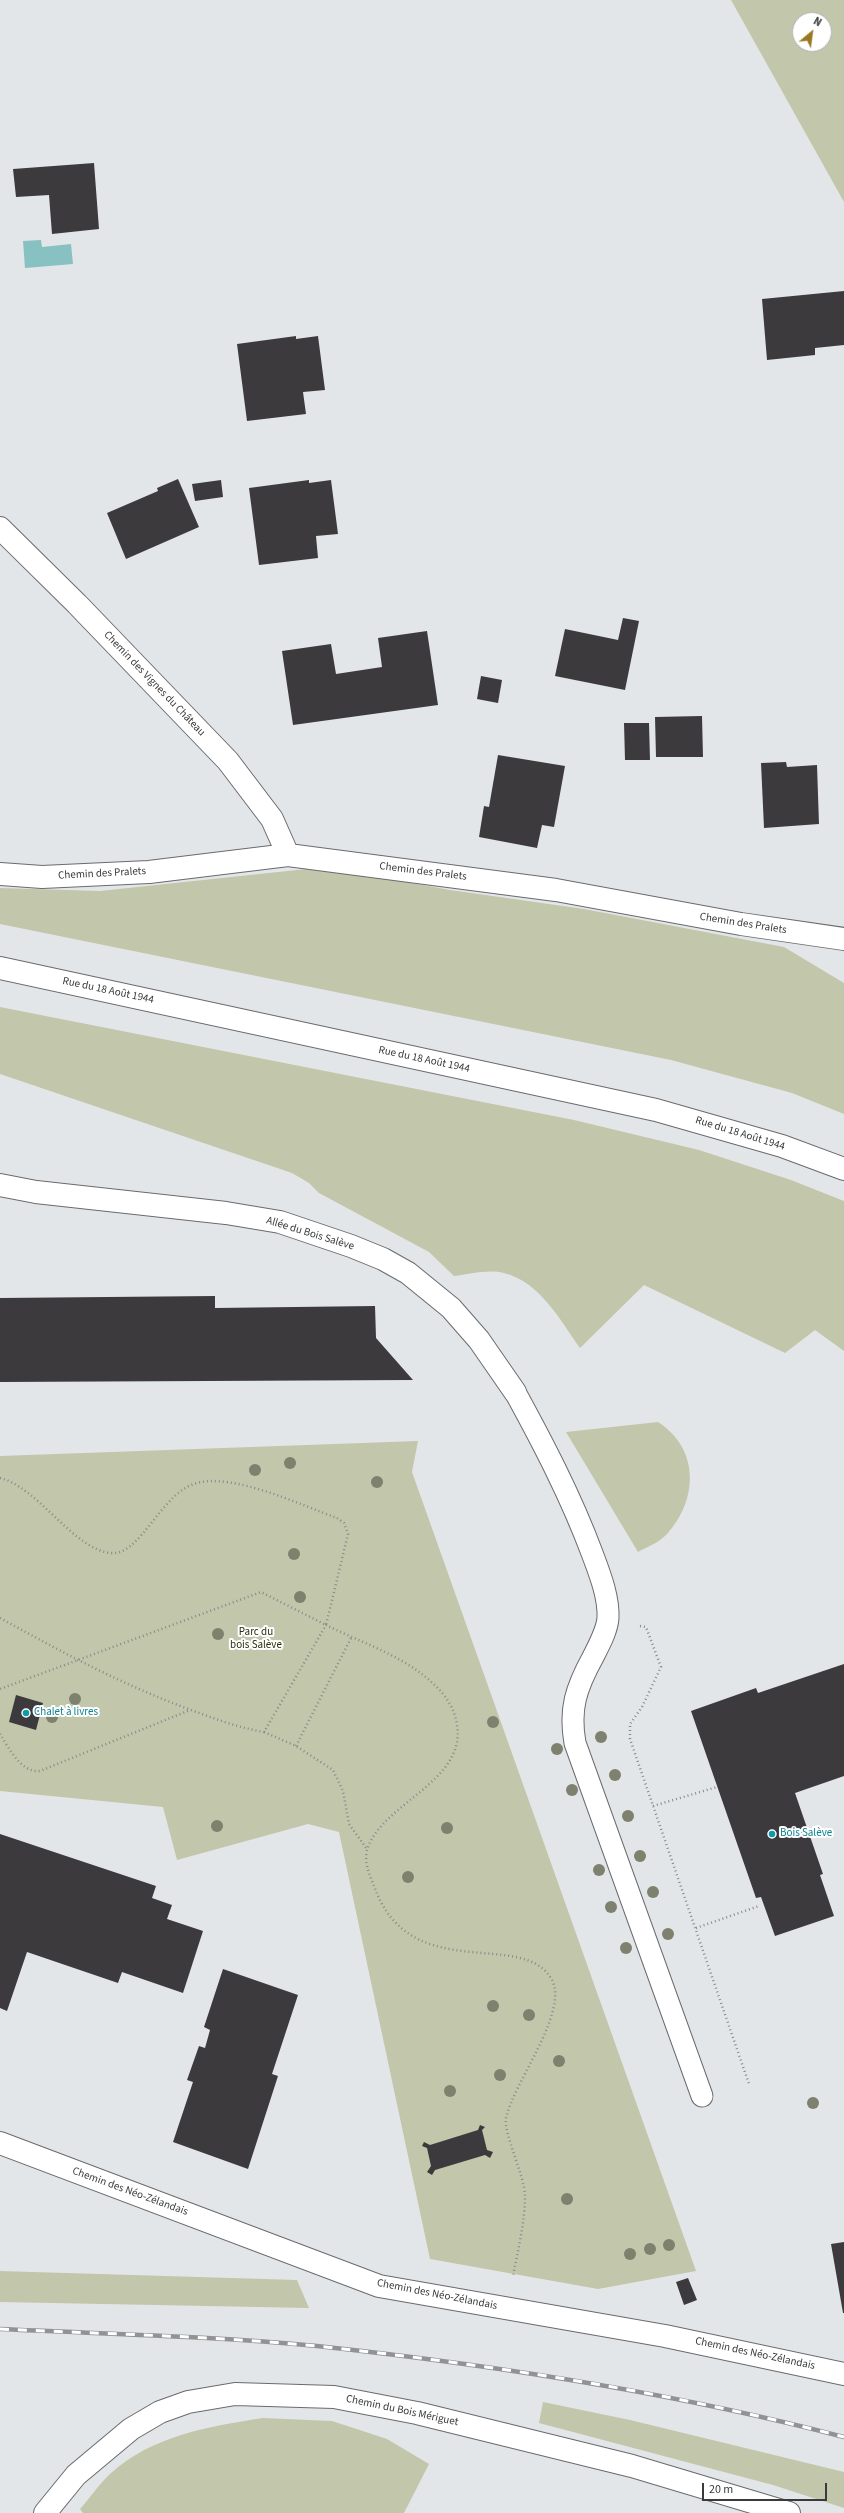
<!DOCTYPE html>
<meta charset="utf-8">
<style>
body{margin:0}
#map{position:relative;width:844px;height:2513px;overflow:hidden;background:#e3e6e9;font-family:"Source Sans 3",sans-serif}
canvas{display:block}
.north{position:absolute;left:792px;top:12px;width:40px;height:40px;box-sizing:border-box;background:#fff;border:1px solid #b0b0b1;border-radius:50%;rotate:29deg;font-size:11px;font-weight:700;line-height:16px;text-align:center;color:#393a3b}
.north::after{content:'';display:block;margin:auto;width:14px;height:18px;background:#997822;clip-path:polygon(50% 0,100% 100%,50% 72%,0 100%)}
.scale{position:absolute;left:702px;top:2483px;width:125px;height:18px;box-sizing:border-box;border:2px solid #393a3b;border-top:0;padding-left:5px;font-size:12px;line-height:14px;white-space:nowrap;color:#393a3b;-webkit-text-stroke:3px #fff;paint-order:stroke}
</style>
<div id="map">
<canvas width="844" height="2513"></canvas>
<div class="north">N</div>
<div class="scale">20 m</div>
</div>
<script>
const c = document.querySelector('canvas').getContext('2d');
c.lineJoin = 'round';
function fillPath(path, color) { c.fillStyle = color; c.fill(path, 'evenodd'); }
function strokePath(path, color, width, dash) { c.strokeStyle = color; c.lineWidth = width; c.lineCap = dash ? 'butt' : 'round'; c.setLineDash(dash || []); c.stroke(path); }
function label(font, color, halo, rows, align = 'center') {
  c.font = font + ' "Source Sans 3",sans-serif'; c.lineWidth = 4; c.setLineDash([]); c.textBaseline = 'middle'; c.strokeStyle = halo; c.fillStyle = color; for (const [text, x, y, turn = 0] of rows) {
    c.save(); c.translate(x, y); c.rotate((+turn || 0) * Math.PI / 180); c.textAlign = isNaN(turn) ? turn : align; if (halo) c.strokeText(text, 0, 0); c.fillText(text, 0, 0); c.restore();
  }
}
fillPath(new Path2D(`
 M731,0H844V202ZM800,20H824V44H800Z
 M325,867L450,890L584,909L784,947L844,983V1114L792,1093L671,1060L0,924V888L100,891Z
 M0,1007L574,1120L699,1150L791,1180L844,1201V1351L815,1330L785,1353L644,1285L580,1348C560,1320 540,1282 504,1273C489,1269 469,1274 454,1276L429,1252L319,1193L309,1183L292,1173L0,1074Z
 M658,1422C700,1449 698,1500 667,1534C660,1542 647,1547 638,1552L566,1432Z
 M418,1441L412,1472L696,2271L598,2289L430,2259L339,1832L308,1824L177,1860L163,1807L0,1791V1456Z
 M0,2271L297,2280L309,2308L0,2302Z
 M543,2402L630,2420L844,2472V2508L773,2485L539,2423Z
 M263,2418L332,2421L387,2439L429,2464L404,2513H83L80,2509C90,2498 99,2484 110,2474C151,2436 210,2426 263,2418Z`), '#c2c6aa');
fillPath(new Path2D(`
 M41,240L42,247L71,244L73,264L25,268L23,241Z`), '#87c1c1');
fillPath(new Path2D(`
 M94,163L99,229L52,234L49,195L16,197L13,169Z
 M844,291V345L815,348V355L767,360L762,299Z
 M296,336V339L318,336L325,390L303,392L306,414L247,421L237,344Z
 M178,479L199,527L126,559L107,513L158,491L157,488Z
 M221,480L223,497L195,501L192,484Z
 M309,480V483L331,480L338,534L316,536L318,558L259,565L249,488Z
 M623,618L639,621L625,690L555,676L565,629L618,640Z
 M427,631L438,705L293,725L282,651L331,644L336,674L382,667L378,638Z
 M481,676L502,680L498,703L477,699Z
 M702,716L703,757H656L655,717Z
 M624,723H649L650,760H625Z
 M498,755L565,766L554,827L542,825L537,848L479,837L484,806L489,807Z
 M786,762L787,767L817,765L819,824L764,828L761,763Z
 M215,1296V1308L375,1306L376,1338L413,1380L0,1382V1298Z
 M844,1664V1776L795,1793L823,1874L820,1875L834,1916L775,1936L761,1897L756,1898L691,1711L756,1688L758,1693Z
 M16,1695L43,1703L36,1730L9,1722Z
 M0,1834L156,1886L152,1898L172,1905L167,1919L203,1931L183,1993L122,1972L118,1983L27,1952L7,2011L0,2008Z
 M223,1969L298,1995L272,2074L278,2076L248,2169L173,2142L193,2082L187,2080L199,2046L205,2048L210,2030L204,2027Z
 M480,2125L485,2127L482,2130L487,2150L493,2152L490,2158L485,2155L435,2170L432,2175L427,2172L431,2166L427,2148L422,2146L424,2142L430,2145L478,2130Z
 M844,2242V2313H843L831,2244Z
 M688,2278L697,2300L684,2305L676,2282Z`), '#3d3a3d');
const lane = new Path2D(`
 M515,1392C544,1445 571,1497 592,1553C599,1572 609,1596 608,1618C607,1631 599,1645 593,1657C576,1688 569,1709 575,1743L702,2096`);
const street = new Path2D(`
 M0,528L77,604L228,761L272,819L288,855
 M0,874L42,877L149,872L288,855L556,890L741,924L844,939
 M0,1185L36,1192L226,1213L280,1222L351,1246L383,1259L408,1273L451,1308L479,1340L515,1392
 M0,2143L379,2286L665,2336L844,2374
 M45,2513L76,2475L131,2429L160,2412L188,2402L235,2394L334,2397L417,2413L632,2466L789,2513`);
const primary = new Path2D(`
 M0,968L656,1110L782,1146L844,1169`);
strokePath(lane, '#696b6e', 23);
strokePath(street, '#696b6e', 24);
strokePath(primary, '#696b6e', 24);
strokePath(new Path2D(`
 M0,1478C38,1487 74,1550 111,1553C141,1556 161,1492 197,1483C234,1473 301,1505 337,1518L344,1523L348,1534L326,1625L261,1592L0,1689
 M0,1618C60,1651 119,1683 183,1707C210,1717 235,1727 264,1732L326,1625C356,1640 392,1652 419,1672C437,1685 454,1702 457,1725C466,1781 385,1802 368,1847C363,1860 369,1874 374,1886C410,1988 523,1927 552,1980C569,2012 513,2084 506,2118C503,2132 525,2177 525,2196C525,2222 518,2250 513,2276
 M640,1626L646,1627L661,1667L642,1707L630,1724V1739L749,2084
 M264,1732L296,1746L333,1770L343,1791L349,1824L367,1849
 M0,1734C9,1748 21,1773 40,1771L190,1710
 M296,1746L351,1638
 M653,1806L717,1787
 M696,1928L759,1906`), '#888a8c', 2.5, [1, 3]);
strokePath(lane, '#fff', 21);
strokePath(street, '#fff', 22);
strokePath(primary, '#fff', 22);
const rail = new Path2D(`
 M0,2329C105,2334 212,2336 317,2346C494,2365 671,2392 844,2437`);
strokePath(rail, '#909294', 4.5);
strokePath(rail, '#fff', 3, [9]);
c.fillStyle = '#7d816e';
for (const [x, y] of [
 [290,1463],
 [255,1470],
 [377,1482],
 [294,1554],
 [300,1597],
 [218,1634],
 [75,1699],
 [52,1717],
 [493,1722],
 [601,1737],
 [557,1749],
 [615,1775],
 [572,1790],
 [628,1816],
 [217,1826],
 [447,1828],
 [640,1856],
 [599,1870],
 [408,1877],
 [653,1892],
 [611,1907],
 [668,1934],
 [626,1948],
 [493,2006],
 [529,2015],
 [559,2061],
 [500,2075],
 [450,2091],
 [813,2103],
 [567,2199],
 [669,2245],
 [650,2249],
 [630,2254]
]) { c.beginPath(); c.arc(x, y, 6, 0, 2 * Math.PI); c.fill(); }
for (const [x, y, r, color] of [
 [26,1713,4,"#0f9aa8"],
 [772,1834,4,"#0f9aa8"]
]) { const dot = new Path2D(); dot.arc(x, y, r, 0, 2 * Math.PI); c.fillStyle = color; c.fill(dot); strokePath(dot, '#fff', 1.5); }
label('11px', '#393a3b', '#fff', [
 ["Chemin des Vignes du Château",154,684,46],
 ["Chemin des Pralets",423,872,7],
 ["Chemin des Pralets",102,874,-3],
 ["Chemin des Pralets",743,924,9],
 ["Rue du 18 Août 1944",108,991,12],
 ["Rue du 18 Août 1944",424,1060,12],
 ["Rue du 18 Août 1944",740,1134,17],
 ["Allée du Bois Salève",310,1234,17],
 ["Chemin des Néo-Zélandais",130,2192,20],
 ["Chemin des Néo-Zélandais",437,2295,11],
 ["Chemin des Néo-Zélandais",755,2354,12],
 ["Chemin du Bois Mériguet",402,2411,12]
]);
label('11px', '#2a2e0a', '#fff', [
 ["Parc du",256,1633],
 ["bois Salève",256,1646]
]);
label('11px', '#0d838f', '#fff', [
 ["Chalet à livres",34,1713],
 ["Bois Salève",780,1834]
], 'left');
</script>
